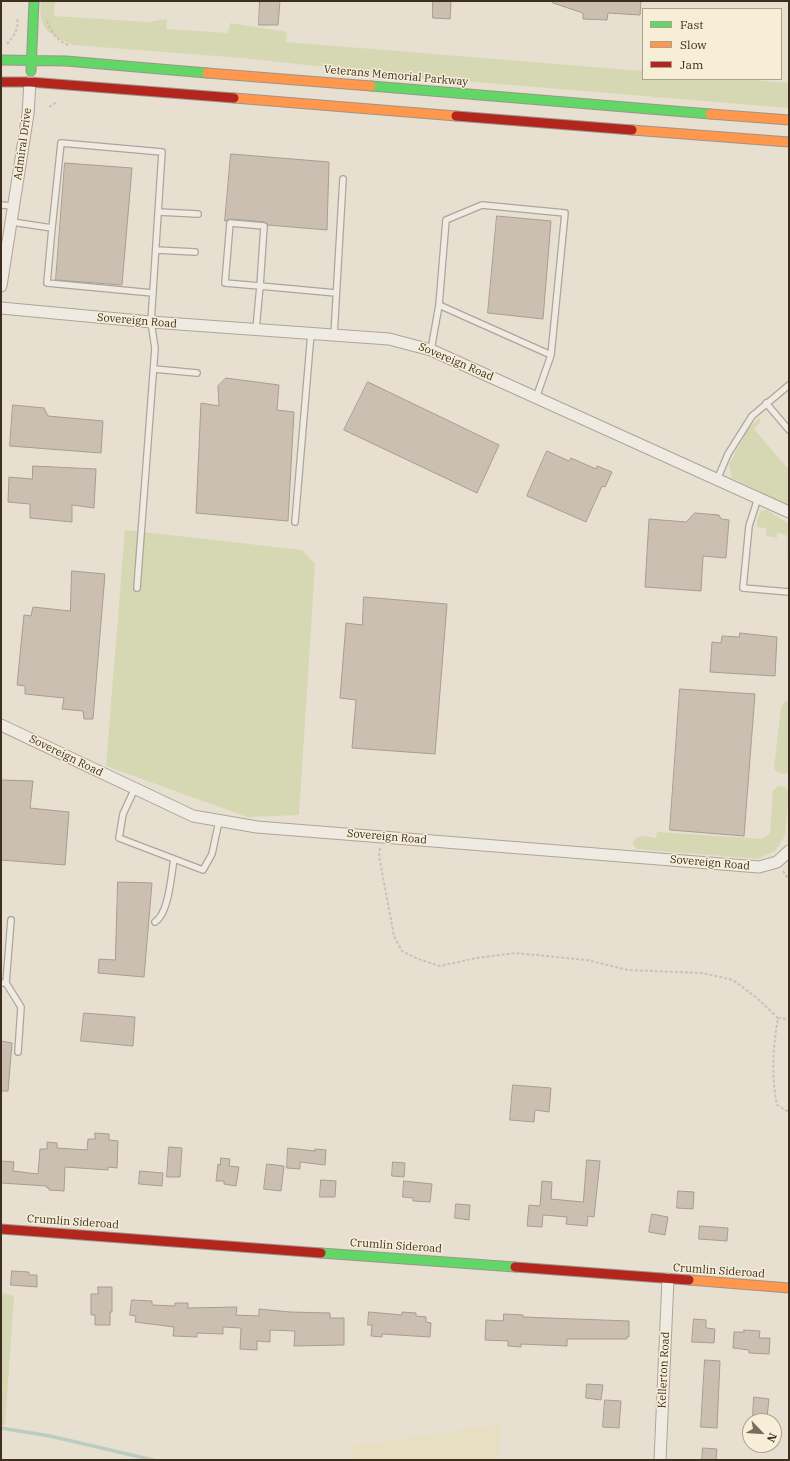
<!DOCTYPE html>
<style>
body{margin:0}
#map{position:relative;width:790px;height:1461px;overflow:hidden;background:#e7e0d1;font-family:"IBM Plex Serif",serif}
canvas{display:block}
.frame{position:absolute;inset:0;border:2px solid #3d2e20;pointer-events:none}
.legend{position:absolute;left:642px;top:8px;width:140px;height:72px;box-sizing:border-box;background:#f7eed8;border:1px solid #ada18e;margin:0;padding:5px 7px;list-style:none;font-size:12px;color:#3d2e20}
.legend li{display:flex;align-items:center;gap:8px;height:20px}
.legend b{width:20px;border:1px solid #ada18e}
.north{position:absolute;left:742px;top:1413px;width:40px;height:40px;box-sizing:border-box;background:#f7eed8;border:1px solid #ada18e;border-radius:50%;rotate:115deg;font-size:11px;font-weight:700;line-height:16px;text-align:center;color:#3d2e20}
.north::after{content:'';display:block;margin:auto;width:14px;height:18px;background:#786c5e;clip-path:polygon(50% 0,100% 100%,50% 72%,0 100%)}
</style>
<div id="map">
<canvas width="790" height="1461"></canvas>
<div class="frame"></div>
<ul class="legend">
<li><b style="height:5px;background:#63d668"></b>Fast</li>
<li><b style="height:5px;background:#ff974d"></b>Slow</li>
<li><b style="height:5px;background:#b3261e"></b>Jam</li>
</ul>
<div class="north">N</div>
</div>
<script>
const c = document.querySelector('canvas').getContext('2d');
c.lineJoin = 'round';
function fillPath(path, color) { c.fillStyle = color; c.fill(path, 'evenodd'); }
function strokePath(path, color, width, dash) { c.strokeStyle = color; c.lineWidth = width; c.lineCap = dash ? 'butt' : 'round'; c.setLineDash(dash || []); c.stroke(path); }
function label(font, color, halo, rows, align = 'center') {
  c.font = font + ' "IBM Plex Serif",serif'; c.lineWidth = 3; c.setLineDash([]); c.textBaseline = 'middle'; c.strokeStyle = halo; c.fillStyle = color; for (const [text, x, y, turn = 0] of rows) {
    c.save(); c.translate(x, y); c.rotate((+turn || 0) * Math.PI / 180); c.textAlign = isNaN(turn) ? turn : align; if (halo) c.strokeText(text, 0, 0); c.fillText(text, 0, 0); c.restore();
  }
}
fillPath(new Path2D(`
 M502,1424L498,1460H352V1446Z`), '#e6dfc2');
fillPath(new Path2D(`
 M41,1H55L54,16L147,22L167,19L166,29L228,33L230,23L287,32L286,42L643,71V79H744L789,83V108L426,78L242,58L73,45C49,34 38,31 41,1Z
 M759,418L761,421L754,429L789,470V506L732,478L729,464L748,429Z
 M767,510L789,524V558H787L788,538L784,534L777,533V538L766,536V528L757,527V520L761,511Z
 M125,530L302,550L315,564L299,815L247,817L106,766Z
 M785,701H789V772L785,774L778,773L774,768L781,707Z
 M779,786L785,787L789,791L785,836L775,851L758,859L636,849L633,843C638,832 647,837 656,838L657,832L762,839L770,833L773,790Z
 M1,1292L14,1296L5,1425H1Z`), '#d6d7b3');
strokePath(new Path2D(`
 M1,1428L50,1436L153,1460`), '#bcccc2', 3.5);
const building = new Path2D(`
 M260,1H280L278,25H259Z
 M433,1H451L450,19L433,18Z
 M553,1H641L640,15L608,13L607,20L583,19V13L553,3Z
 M231,154L329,162L327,230L268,225L264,222L230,219L225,221Z
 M65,163L132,168L122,285L56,280Z
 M497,216L551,221L543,319L488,313Z
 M226,378L279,385L277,410L294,412L288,521L196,513L201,403L219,406L218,386Z
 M368,382L499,445L477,493L344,430Z
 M13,405L44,408L48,416L103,421L101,453L10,446Z
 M547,451L569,461L571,458L596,469L597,466L612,472L605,487L602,486L586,522L527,496Z
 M33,466L96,469L94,508L72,505V522L30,518V504L8,502L9,477L32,479Z
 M695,513L719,515L721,519L729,520L726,558L703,556L701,591L645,587L649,519L686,522Z
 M72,571L105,574L93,719H84L83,711L62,709L64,698L25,694V686L17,685L24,615L31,616L33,607L70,611Z
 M364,597L447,604L435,754L352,748L356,700L340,698L346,623L362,625Z
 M740,633L777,637L775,676L710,672L712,642L721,643L722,636L739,637Z
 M680,689L755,694L744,836L670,830Z
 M1,780L33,781L30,808L69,812L65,865L1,860Z
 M118,882L152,883L144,977L98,973L99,959L115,960Z
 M84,1013L135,1017L133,1046L81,1041Z
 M1,1041L12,1043L8,1091H1Z
 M513,1085L551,1088L549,1112L535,1110L534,1122L510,1120Z
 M95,1133L109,1134V1140L118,1141L117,1168L108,1167V1170L65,1167L64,1191L49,1190V1188L46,1187L47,1186L1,1183V1161L14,1162L13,1171L38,1174L40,1149H47V1142L57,1143V1148L87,1150L88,1139H95Z
 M169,1147L182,1148L180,1177H167Z
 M288,1148L315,1151V1149L326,1150L325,1165L300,1162V1169L287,1168Z
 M221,1158L230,1159L229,1166L239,1167L236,1186L224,1184V1181H216L218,1164L220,1165Z
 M587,1160L600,1161L594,1217L588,1216L587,1226L566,1224L567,1217L543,1215L542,1227L527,1226L529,1205L540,1206L542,1181L552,1182L551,1199L583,1202Z
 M393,1162L405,1163L404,1177L392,1176Z
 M267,1164L284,1166L281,1191L264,1189Z
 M140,1171L163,1173L162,1186L139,1184Z
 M321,1180L336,1181L335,1197H320Z
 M404,1181L432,1184L430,1202L413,1201V1198L403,1197Z
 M678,1191L694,1192L693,1209L677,1208Z
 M456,1204L470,1205L469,1220L455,1218Z
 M652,1214L668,1217L665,1235L649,1232Z
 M700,1226L728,1228L727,1241L699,1239Z
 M12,1271L29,1272V1275H37V1287L11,1285Z
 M98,1287H112V1312H110V1325H95V1315H91V1294H98Z
 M132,1300L152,1301V1305L175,1306V1303H188V1308L237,1307L236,1315L259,1316V1309L290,1312L330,1313V1318H344V1345L294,1346L295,1331L270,1330V1342L257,1341V1350L240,1349L241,1328L223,1327V1334L197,1333V1337L173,1336L174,1327L135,1322L136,1316L130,1315Z
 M369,1312L402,1315V1312L416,1313V1316L426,1317V1322L431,1323L430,1337L382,1334V1337L371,1336L372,1325H368Z
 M504,1314L523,1315V1317L629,1321V1337L627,1336V1339H567V1346L521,1344V1347L508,1346V1341L485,1340L486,1320L503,1321Z
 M694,1319L706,1320V1328L715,1329L714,1343L692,1342Z
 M744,1330L760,1331L759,1338H770L769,1354L749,1353V1350L733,1348L734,1332H744Z
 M705,1360L720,1361L717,1428L701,1427Z
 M587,1384L603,1385L601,1400L586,1398Z
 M754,1397L769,1399L767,1417L753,1416Z
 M605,1400L621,1401L619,1428L603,1427Z
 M703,1448L717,1449L716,1460H702Z`);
fillPath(building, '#cbbfb2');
strokePath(building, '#a89c90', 1);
const lane = new Path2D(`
 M1,205L14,206
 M158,212L198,214
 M12,222L52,228L61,143L162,152L151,322L155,348L137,588
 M230,223L264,226L260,286L225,283Z
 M52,228L47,283L153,293
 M156,250L195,252
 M439,305L551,355
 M256,329L260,286L336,293
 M334,335L343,179
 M431,350L439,305L446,220L482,205L565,213L551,355L536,398
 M154,369L197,373
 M766,403L789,430
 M717,480L728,454L752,416L789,385
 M758,498L749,526L743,588L789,592
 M295,522L311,333
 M135,788L123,814L119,838L203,870L212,854L219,821
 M155,922C169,913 171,876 174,859
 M1,983H6L11,920
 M6,983L21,1007L18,1052`);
const street = new Path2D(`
 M1,286L28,114L30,82
 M1,308L151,322L389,339L431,350L789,512
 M1,725L193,816L257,827L759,867L777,862L789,851
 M660,1460L668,1279`);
const fast = new Path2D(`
 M1,60L66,61L207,73
 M31,71L34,1
 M371,86L710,114
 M321,1253L515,1267`);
const slow = new Path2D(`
 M207,73L371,86
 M234,98L456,116
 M710,114L789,120
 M632,130L789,142
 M689,1280L789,1288`);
const jam = new Path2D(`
 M1,82H30L234,98
 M456,116L632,130
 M1,1229L321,1253
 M515,1267L689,1280`);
strokePath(lane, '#ada599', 8);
strokePath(street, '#ada599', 13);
strokePath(fast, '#9c958a', 11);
strokePath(slow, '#9c958a', 11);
strokePath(jam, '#9c958a', 11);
strokePath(new Path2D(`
 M47,21C51,31 57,41 68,45
 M7,44C13,37 20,28 17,18
 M49,107L57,102
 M380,848L379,856L394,936L402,951L418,959L440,966L476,958L515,953L587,960L628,970L703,973L733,980L757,998L778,1018C773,1048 771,1076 777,1105L789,1112
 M783,871L789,880
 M778,1018L789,1019`), '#c8c2b9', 2, [3, 2]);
strokePath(lane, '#efebe3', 5.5);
strokePath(street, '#efebe3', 11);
strokePath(fast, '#63d668', 9);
strokePath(slow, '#ff974d', 9);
strokePath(jam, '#b3261e', 9);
label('11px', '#3d2e20', '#f7eed8', [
 ["Veterans Memorial Parkway",396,76,5],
 ["Admiral Drive",23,144,-82],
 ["Sovereign Road",137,321,5],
 ["Sovereign Road",456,362,23],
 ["Sovereign Road",66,756,26],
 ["Sovereign Road",387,837,5],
 ["Sovereign Road",710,863,5],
 ["Crumlin Sideroad",73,1222,4],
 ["Crumlin Sideroad",396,1246,4],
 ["Crumlin Sideroad",719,1271,4],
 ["Kellerton Road",664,1370,-87]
]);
</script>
